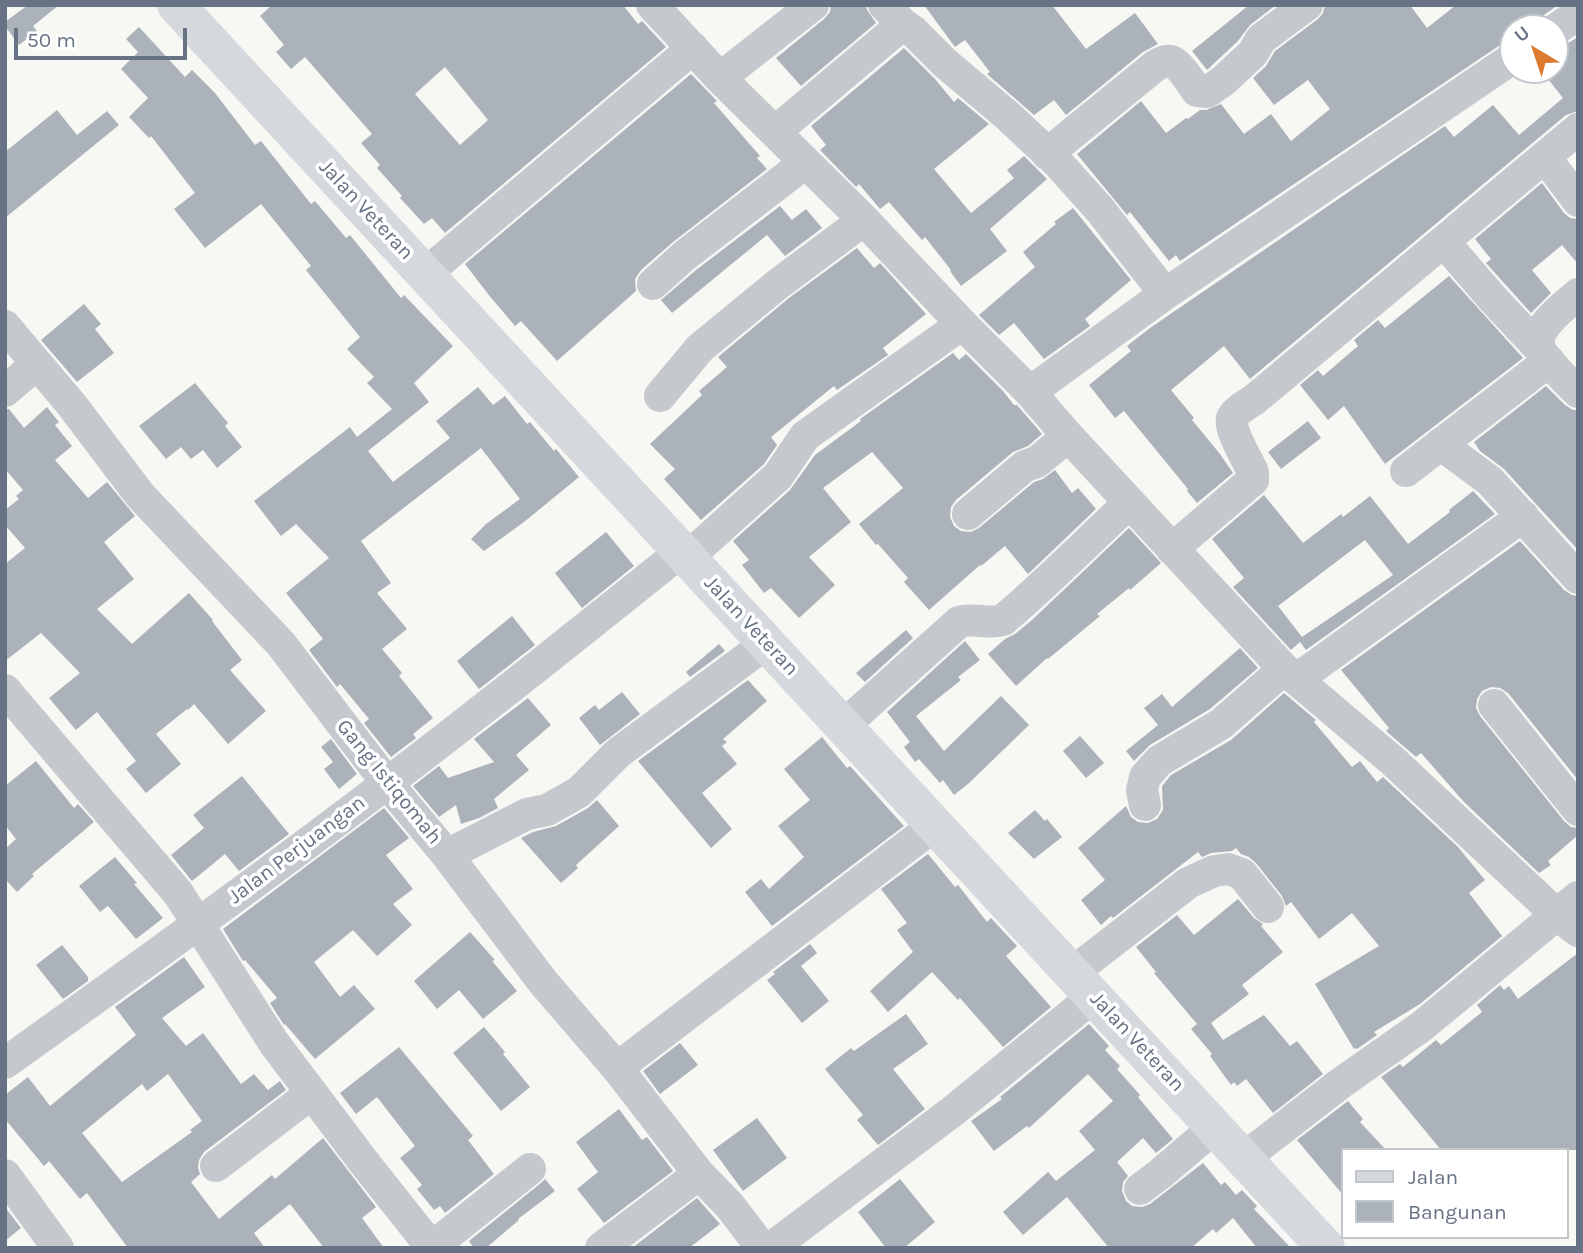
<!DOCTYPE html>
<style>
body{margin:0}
#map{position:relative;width:1583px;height:1253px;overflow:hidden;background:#f7f7f4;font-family:Karla,sans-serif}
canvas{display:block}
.frame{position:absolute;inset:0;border:7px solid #677284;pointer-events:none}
.legend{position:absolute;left:1341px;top:1148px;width:228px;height:91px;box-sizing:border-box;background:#fff;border:2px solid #c2c7ce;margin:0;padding:9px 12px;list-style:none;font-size:21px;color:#677284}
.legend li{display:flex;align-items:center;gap:14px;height:35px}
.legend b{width:35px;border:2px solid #c2c7ce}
.north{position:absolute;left:1499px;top:14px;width:70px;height:70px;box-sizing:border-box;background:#fff;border:2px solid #c2c7ce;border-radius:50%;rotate:321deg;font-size:19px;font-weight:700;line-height:28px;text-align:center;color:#677284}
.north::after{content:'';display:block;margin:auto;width:24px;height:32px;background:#dc7a2f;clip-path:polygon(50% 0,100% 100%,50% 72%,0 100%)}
.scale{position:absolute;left:14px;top:28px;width:173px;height:32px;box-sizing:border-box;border:4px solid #677284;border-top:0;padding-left:9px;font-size:21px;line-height:24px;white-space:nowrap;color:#677284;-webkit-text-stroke:5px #fff;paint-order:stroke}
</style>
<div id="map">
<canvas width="1583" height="1253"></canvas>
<div class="frame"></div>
<ul class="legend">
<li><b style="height:9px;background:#d5d8dc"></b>Jalan</li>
<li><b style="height:19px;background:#abb2b9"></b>Bangunan</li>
</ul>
<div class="north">U</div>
<div class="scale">50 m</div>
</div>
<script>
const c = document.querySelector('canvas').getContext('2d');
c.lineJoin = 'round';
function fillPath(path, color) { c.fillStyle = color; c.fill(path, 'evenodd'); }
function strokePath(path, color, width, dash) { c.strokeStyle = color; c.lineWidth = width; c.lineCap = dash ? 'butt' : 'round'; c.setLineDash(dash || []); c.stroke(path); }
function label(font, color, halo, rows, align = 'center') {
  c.font = font + ' Karla,sans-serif'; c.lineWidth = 7; c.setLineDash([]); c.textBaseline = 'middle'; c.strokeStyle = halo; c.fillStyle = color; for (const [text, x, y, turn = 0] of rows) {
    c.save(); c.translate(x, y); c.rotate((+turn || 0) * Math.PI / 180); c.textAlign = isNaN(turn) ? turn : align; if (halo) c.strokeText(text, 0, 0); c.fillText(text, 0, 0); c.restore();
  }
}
fillPath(new Path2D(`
 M28,5H59L33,26L37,31L19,45L5,26V22Z
 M272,5H623L638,24L642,21L666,47L445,233L432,218L424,224L400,198L402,196L377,168L380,165L361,143L372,134L305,57L291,69L276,52L284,45L260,16ZM445,67L488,120L460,145L415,94Z
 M831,5H866L867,10L876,23L801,86L776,58L824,19L830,12Z
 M924,5H1052L1086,49L1135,13L1158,44L1143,52L1066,115L1054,100L1034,115L987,74L990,72L965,40L955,47Z
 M1249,5H1276L1250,25L1238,41L1207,70L1192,51Z
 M1325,5H1410L1427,28L1456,5H1558L1544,15L1539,22L1537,28H1513V40L1503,43L1180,261L1176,255L1169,261L1130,212L1127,215L1077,154L1141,101L1166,133L1186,118L1188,119L1200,110H1206L1221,104L1244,134L1271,114L1291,141L1330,109L1308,80L1274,105L1253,78L1266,66L1275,51L1318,19L1323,13Z
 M139,27L185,77L192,70L215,93L255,145L261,141L311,204L315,201L346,238L350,235L401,298L404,295L453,346L414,383L429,402L368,451L393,482L450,438L436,421L478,387L493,405L505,396L527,424L530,422L554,451L556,449L579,477L524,522L484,551L471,539L486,524L520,499L481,448L361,541L391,583L377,593L407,629L382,649L402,673L399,676L433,718L413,734L416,738L391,757L364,723L369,719L340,684L337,687L309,650L323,639L286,593L329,558L296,524L281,536L254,501L350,427L357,437L392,409L367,383L374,377L347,349L360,337L306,270L311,266L261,204L205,248L174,209L195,193L151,136L149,138L129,117L148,98L121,69L138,52L126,39Z
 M1578,37V111L1566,115L1250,379L1224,346L1171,390L1194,418L1192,420L1220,454L1233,473L1197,503L1187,491L1188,489L1124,411L1115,418L1089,385L1131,351L1127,346L1150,328L1445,126L1454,137L1493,105L1519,135L1563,98L1541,70H1555V48L1565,45Z
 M904,48L935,79L954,102L958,98L989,124L934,169L971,213L1014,178L1007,170L1024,156L1047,179L990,229L1007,251L961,286L950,271L951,270L925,237L922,240L889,202L880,209L859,184L856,187L820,150L826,145L811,126Z
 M691,74L717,101L714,103L760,156L757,158L767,169L673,242L641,270L635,279L636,291L557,361L521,321L515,326L488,294L465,264Z
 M57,110L77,135L107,111L119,125L5,218V152Z
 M1542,183L1564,213L1570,218L1578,219V264L1562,245L1532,270L1551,293L1531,313L1486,263L1491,259L1475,239Z
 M780,206L792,220L806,209L822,228L785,256L767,235L672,313L661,300L696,270Z
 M1073,208L1131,280L1085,319L1090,326L1044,359L1014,323L999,335L979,315L1035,267L1023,252L1056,224L1054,222Z
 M857,248L874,268L880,263L926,314L883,348L888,355L837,390L834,386L771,437L777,445L764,464L701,520L664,479L675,469L650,444L702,395L699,391L727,367L718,357L789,298Z
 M1449,276L1523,358L1385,464L1344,406L1328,420L1300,385L1318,370L1323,376L1358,346L1354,340L1378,320L1385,328Z
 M84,304L101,324L95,329L114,353L77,382L41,340Z
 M953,353L959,360L966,354L1003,391L1014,405H1017L1042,434L1028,446L1013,452L956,500L951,507L950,517L954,526L961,531L971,532L979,528L1034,482L1043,479L1055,470L1072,493L1078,488L1096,509L1028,574L1005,546L981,566L980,565L929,610L904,582L908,578L878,544L876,545L859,524L903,488L872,452L823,488L851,522L809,557L835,585L799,618L771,588L764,593L742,565L749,560L733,541L790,490L815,455L861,421L860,419Z
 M195,383L228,423L225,426L242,447L217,468L203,450L191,459L181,447L166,459L139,426Z
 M1546,386L1565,405L1573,410H1578V550L1504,469L1480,451L1474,442Z
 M47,407L59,422L55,425L72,446L55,460L88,498L107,482L135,516L104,542L134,579L97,609L132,644L189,593L213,620L212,621L242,660L230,670L266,711L228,744L194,704L188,710L187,709L156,734L181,764L146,793L126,769L136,761L97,712L76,730L49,698L80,673L41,633L5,661V564L25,548L5,525V510L19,499L16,496L23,490L5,469V409H9L24,428Z
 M1308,421L1321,438L1281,469L1268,452Z
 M1473,491L1495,514L1306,650L1300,642L1291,650L1233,587L1244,578L1212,539L1264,495L1303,543L1341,514L1343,517L1370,496L1408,544L1450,512L1449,510ZM1365,540L1393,575L1302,637L1278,606Z
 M1129,528L1161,563L1130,590L1129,588L1097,614L1100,616L1048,659L1047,658L1016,686L988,654L1005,639L1015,634L1032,620Z
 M606,532L634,566L582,608L555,573Z
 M1520,541L1564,590L1572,595L1578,596V780L1508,693L1500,688L1491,687L1482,691L1477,699L1476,708L1480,716L1564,821L1571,827L1578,828V835L1548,861L1551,865L1539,873L1464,802L1421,753L1416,757L1386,731L1389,728L1341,670Z
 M512,616L535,645L479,689L457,661Z
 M906,630L913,638L865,682L856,673Z
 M965,641L980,660L958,677L961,680L916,716L944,751L1001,696L1029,725L968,784L954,795L943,780L940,783L919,759L915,762L904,747L910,742L887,712Z
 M719,644L725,651L690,677L686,672Z
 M1240,648L1258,668L1210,709L1150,745L1134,761L1126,751L1158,725L1144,708L1162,694L1172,707Z
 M748,680L767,701L723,739L727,742L722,746L737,764L702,793L732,829L711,848L638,761Z
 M622,692L640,714L600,745L579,718L595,705L599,710Z
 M1284,693L1316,720L1314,722L1352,767L1360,761L1377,782L1383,777L1458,847L1485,880L1469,893L1502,936L1420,1004L1374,1032L1377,1035L1357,1049L1356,1048L1354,1049L1315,984L1379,946L1352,913L1319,939L1291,902L1286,906L1282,896L1256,863L1249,857L1241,854L1236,848L1232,851L1211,853L1202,857L1198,852L1113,918L1111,916L1101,925L1081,900L1105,880L1078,848L1126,806L1131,817L1138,822L1148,823L1157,819L1163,810L1162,786L1171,775L1231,740Z
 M528,698L551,725L516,755L529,770L494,799L498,808L479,818L461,824L456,805L439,817L413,786L439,766L448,778L494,762L474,739Z
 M1080,736L1104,763L1086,778L1063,751Z
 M822,737L847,768L850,766L904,826L772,926L745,892L761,879L769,889L804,857L778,826L810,800L784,769Z
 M331,739L357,774L339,789L324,769L333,762L321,747Z
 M36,761L74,808L78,804L94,822L32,874L34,876L17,892L5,879V849L16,839L5,825V786Z
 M242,776L289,834L239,871L225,854L192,881L171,855L204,828L193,815Z
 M597,800L619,826L576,865L578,868L561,883L521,838L533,832L556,826L588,808Z
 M384,808L409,838L386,855L413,889L393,904L412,925L377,956L353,930L314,962L340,997L354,985L375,1009L315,1059L285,1024L284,1025L270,1003L277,998L245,960L243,961L223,929Z
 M1035,810L1045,821L1047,819L1062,837L1034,859L1008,833Z
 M928,854L955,887L958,885L987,922L991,918L1017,946L1006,956L1051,1007L1003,1047L960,998L958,1000L932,972L888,1012L870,991L913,952L897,930L907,923L881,889Z
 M115,857L137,883L134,884L163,918L136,939L108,906L100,912L79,886Z
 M1238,899L1254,918L1263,924L1261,926L1283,952L1242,985L1249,994L1211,1023L1223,1040L1264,1015L1290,1046L1297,1041L1323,1074L1273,1113L1246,1079L1237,1086L1234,1082L1231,1085L1210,1056L1212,1054L1191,1029L1197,1024L1154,973L1156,972L1136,947L1177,915L1194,935Z
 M470,932L495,960L492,961L517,991L483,1019L459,990L437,1009L414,981Z
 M810,944L817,953L801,966L829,1001L802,1023L767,980L775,974L773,972Z
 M62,945L88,977V981L63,999L36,965Z
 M1578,953V1150H1441L1381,1077L1400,1064L1403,1067L1436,1040L1441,1045L1482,1012L1477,1005L1500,985L1504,990L1509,986L1518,999Z
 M184,957L205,987L162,1018L186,1046L203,1033L241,1084L254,1074L268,1090L280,1081L286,1090L204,1152L199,1160L198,1168L200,1174L191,1182L219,1219L272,1175L275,1179L323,1138L376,1207L362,1218L384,1248H324L290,1204L254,1233L265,1248H128L87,1193L80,1199L49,1161L44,1166L5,1119V1095L28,1077L50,1106L136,1035L115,1007ZM168,1074L202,1121L190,1130L192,1132L122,1182L82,1133L142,1084L147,1091Z
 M906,1014L928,1044L893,1069L925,1109L878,1145L857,1120L863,1115L825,1069L851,1048L854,1051Z
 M1089,1024L1109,1046L1105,1050L1120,1066L1117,1069L1140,1095L1138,1097L1173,1139L1156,1153L1143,1138L1117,1162L1128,1176L1123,1182L1122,1191L1126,1201L1132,1206L1142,1207L1150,1204L1203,1163L1221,1185L1225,1182L1236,1195L1242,1190L1257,1206L1254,1209L1291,1248H1257L1233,1218L1216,1233L1213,1229L1191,1248H1109L1067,1197L1023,1235L1003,1212L1048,1172L1056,1181L1095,1150L1079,1131L1113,1101L1088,1074L1029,1128L1027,1126L994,1151L971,1121L1002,1099L1000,1097Z
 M484,1027L505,1052L503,1054L530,1087L501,1111L453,1053Z
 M680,1043L698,1065L660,1094L643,1071Z
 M399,1047L473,1136L468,1140L494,1174L445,1213L440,1206L434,1210L417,1189L422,1185L400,1158L415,1146L377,1097L356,1114L340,1093Z
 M1348,1101L1363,1119L1360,1122L1386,1150H1343V1195L1297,1140Z
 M619,1109L642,1140L647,1137L673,1171L604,1223L577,1189L598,1172L576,1142Z
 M757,1118L787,1158L743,1191L713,1150Z
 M545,1179L555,1191L518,1219L519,1220L486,1248H474L469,1241L541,1183Z
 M900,1179L935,1222L904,1248H886L858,1212Z
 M697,1198L720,1224L689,1248H632Z
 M5,1207L21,1228L5,1241Z`), '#abb2b9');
strokePath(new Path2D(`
 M652,5L720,78L864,220L962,324L1030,392L1068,436L1284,669L1394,762L1556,914L1578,931
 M884,5L903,24L913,31L945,63L1008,116L1058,163L1101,211L1165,294
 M1555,30L1578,14
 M720,78L813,5
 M775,132L903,24
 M1047,154L1155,66C1160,63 1165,60 1171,61C1179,63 1192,84 1197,91L1207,92L1223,81L1253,53L1261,39L1307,5
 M1545,157L1578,201
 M1444,242L1493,299L1540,349
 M425,274L693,48
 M653,284L684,256L805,163
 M1578,294C1567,304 1534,328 1539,345C1541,356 1569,383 1578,392
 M5,326L71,404L140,495L281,644L387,783L447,855L543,982L617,1068L699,1174L730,1206L762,1248
 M5,391L37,364
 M1030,392L1165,294L1513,58
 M660,396L700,348L778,284L864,220
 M1440,444L1490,481L1578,578
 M1406,471L1549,361
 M968,514L1025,466L1037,462L1068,436
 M1172,549L1253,480V472C1248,461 1228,428 1232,418C1236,410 1248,404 1255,399L1578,129
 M688,557L778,476L805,436L962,324
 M1297,679L1523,516
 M5,690L178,893L274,1043L363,1161L432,1248
 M1494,705L1578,810
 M843,726L959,622C974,617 989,625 1003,620C1047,583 1087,542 1129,503
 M1145,805L1142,790L1145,777L1159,761L1221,724L1284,669
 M447,855L527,814L547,810L579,792L618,753L767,643
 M1072,973L1188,883L1214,871L1228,869L1242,874L1268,907
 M5,1063C163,950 321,836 474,716C544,662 613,606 682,551
 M617,1068L935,825
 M1244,1158L1341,1083L1422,1026L1578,897
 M216,1166L312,1093
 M5,1175L58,1248
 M1140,1189L1160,1174L1215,1127
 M432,1247L530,1169
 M601,1248L699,1174
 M771,1248L953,1111L1094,996`), '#c5c8cc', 32);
strokePath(new Path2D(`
 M176,5L1326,1248`), '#d5d8dc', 38);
label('21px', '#677284', '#fff', [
 ["Jalan Veteran",366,210,47],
 ["Jalan Veteran",751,626,47],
 ["Gang Istiqomah",389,782,51],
 ["Jalan Perjuangan",297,850,-37],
 ["Jalan Veteran",1137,1042,47]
]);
</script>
